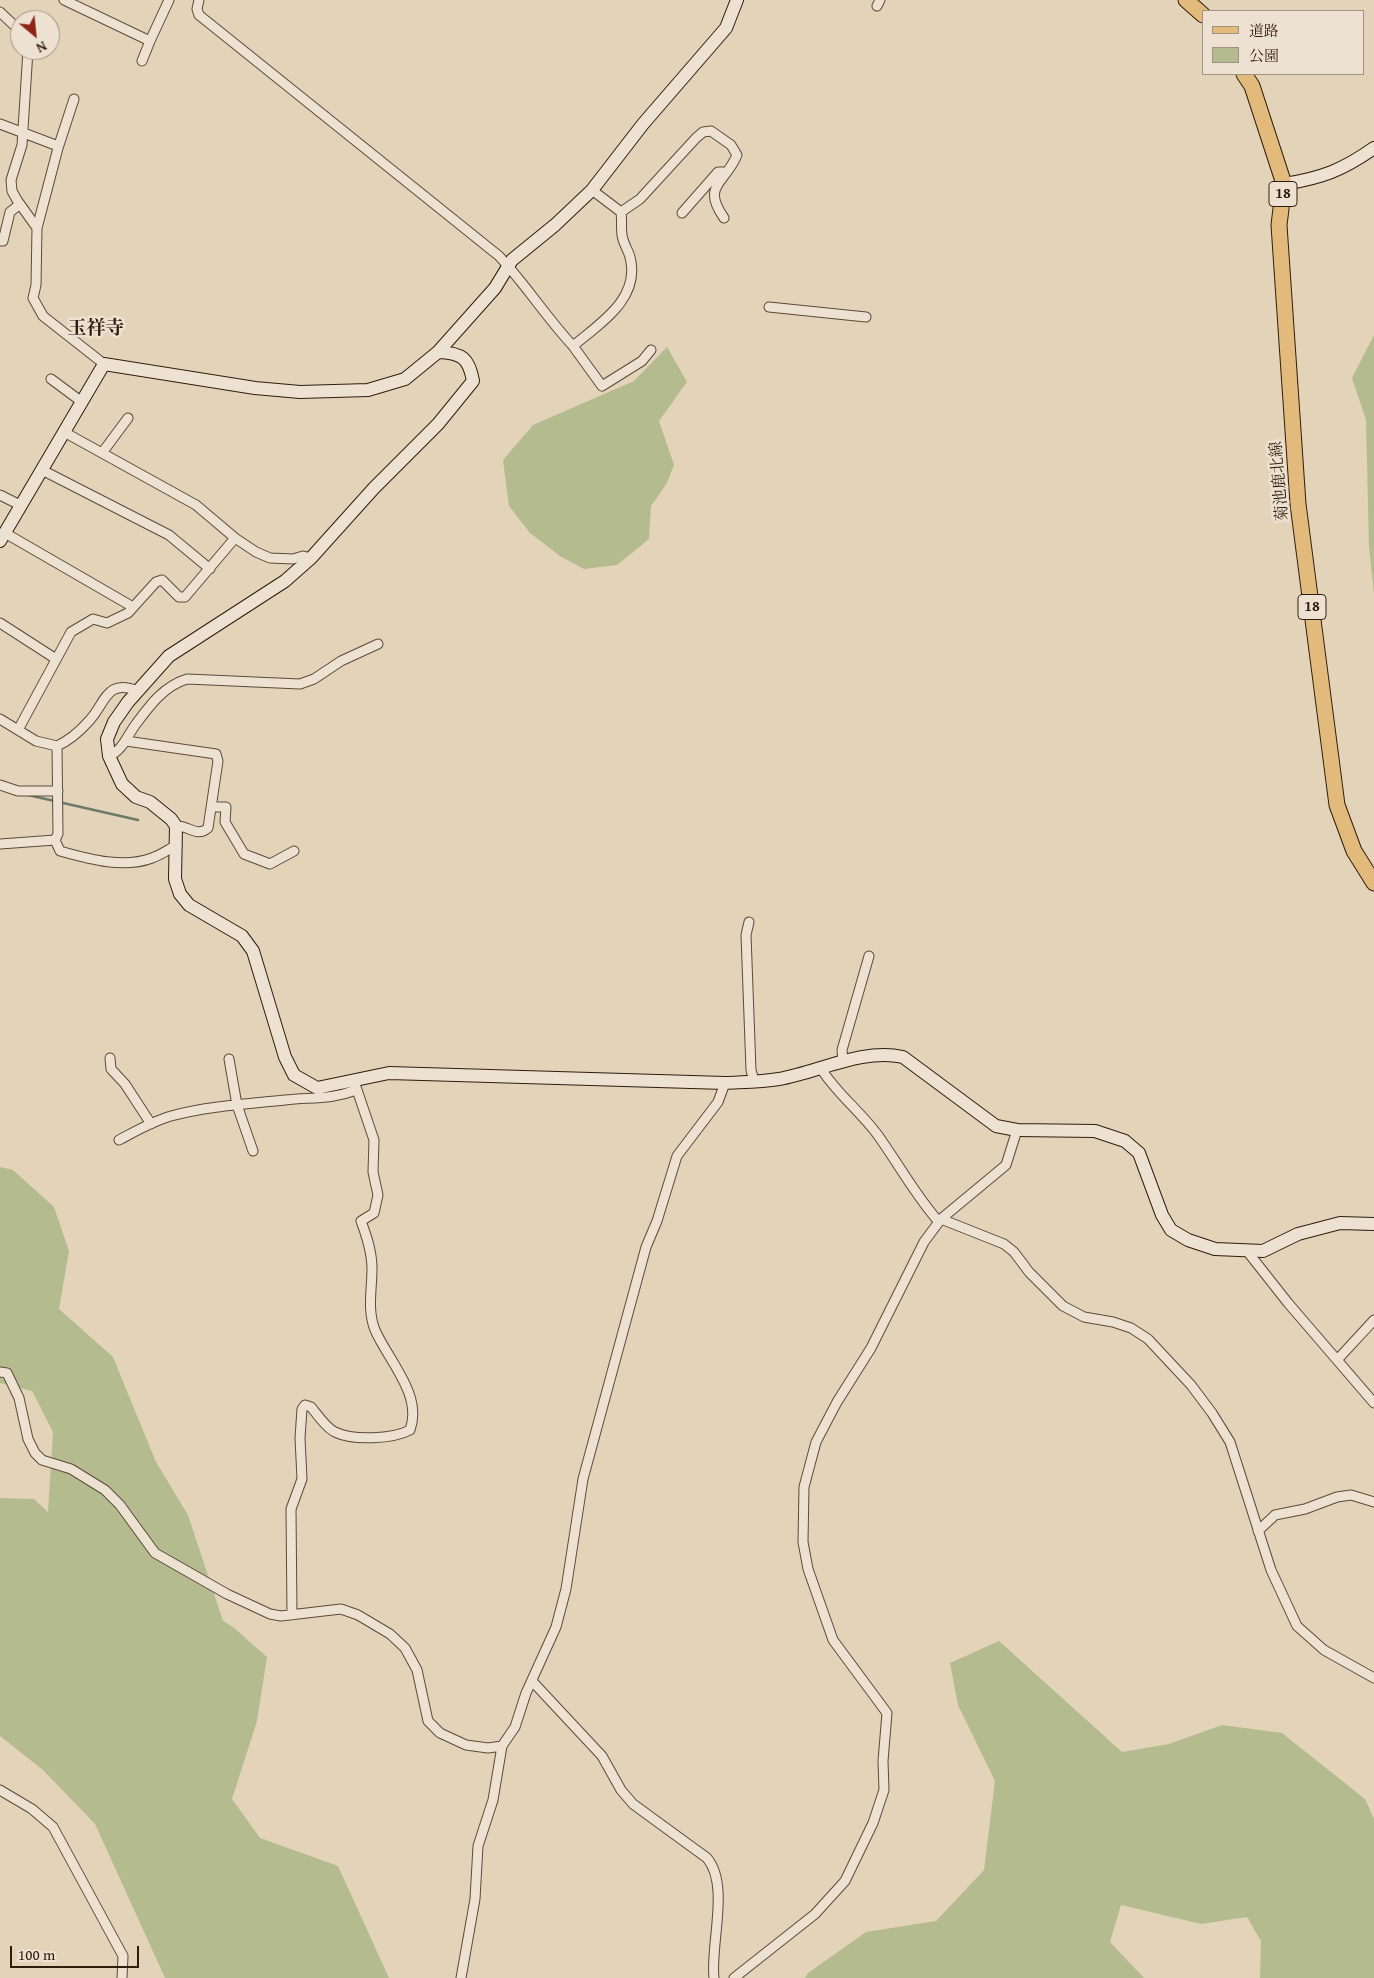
<!DOCTYPE html>
<meta charset="utf-8">
<style>
body{margin:0}
#map{position:relative;width:1374px;height:1978px;overflow:hidden;background:#e3d3b9;font-family:"Gentium Book Plus","Noto Serif JP",serif}
canvas{display:block}
.legend{position:absolute;left:1202px;top:10px;width:162px;height:65px;box-sizing:border-box;background:#ede2d2;border:1px solid #a19383;margin:0;padding:6px 9px;list-style:none;font-size:15px;color:#301c0d}
.legend li{display:flex;align-items:center;gap:10px;height:25px}
.legend b{width:25px;border:1px solid #a19383}
.north{position:absolute;left:10px;top:10px;width:50px;height:50px;box-sizing:border-box;background:#ede2d2;border:1px solid #a19383;border-radius:50%;rotate:152deg;font-size:14px;font-weight:700;line-height:20px;text-align:center;color:#301c0d}
.north::after{content:'';display:block;margin:auto;width:18px;height:22px;background:#8f2418;clip-path:polygon(50% 0,100% 100%,50% 72%,0 100%)}
.scale{position:absolute;left:10px;top:1946px;width:129px;height:22px;box-sizing:border-box;border:2px solid #301c0d;border-top:0;padding-left:6px;font-size:15px;line-height:18px;white-space:nowrap;color:#301c0d;-webkit-text-stroke:4px #ede2d2;paint-order:stroke}
</style>
<div id="map">
<canvas width="1374" height="1978"></canvas>
<ul class="legend">
<li><b style="height:6px;background:#e2ba7c"></b>道路</li>
<li><b style="height:14px;background:#b4bc8f"></b>公園</li>
</ul>
<div class="north">N</div>
<div class="scale">100 m</div>
</div>
<script>
const c = document.querySelector('canvas').getContext('2d');
c.lineJoin = 'round';
function fillPath(path, color) { c.fillStyle = color; c.fill(path, 'evenodd'); }
function strokePath(path, color, width, dash) { c.strokeStyle = color; c.lineWidth = width; c.lineCap = dash ? 'butt' : 'round'; c.setLineDash(dash || []); c.stroke(path); }
function label(font, color, halo, rows, align = 'center') {
  c.font = font + ' "Gentium Book Plus","Noto Serif JP",serif'; c.lineWidth = 5; c.setLineDash([]); c.textBaseline = 'middle'; c.strokeStyle = halo; c.fillStyle = color; for (const [text, x, y, turn = 0] of rows) {
    c.save(); c.translate(x, y); c.rotate((+turn || 0) * Math.PI / 180); c.textAlign = isNaN(turn) ? turn : align; if (halo) c.strokeText(text, 0, 0); c.fillText(text, 0, 0); c.restore();
  }
}
fillPath(new Path2D(`
 M1374,335V594L1369,547L1366,420L1352,378Z
 M667,347L687,382L659,421L674,465L667,483L651,506L649,539L617,565L584,569L560,556L530,533L509,506L503,460L533,425L634,381Z
 M0,1167L13,1170L54,1207L69,1251L59,1309L113,1357L156,1462L188,1515L223,1621L233,1627L267,1657L257,1721L232,1799L260,1838L338,1866L389,1978H165L95,1824L43,1770L0,1736V1498L34,1499L48,1512L53,1432L32,1391L0,1383Z
 M999,1641L1122,1752L1169,1744L1222,1725L1282,1733L1365,1799L1374,1819V1978H1260L1261,1941L1247,1917L1201,1924L1121,1905L1110,1942L1144,1978H805L808,1973L866,1932L936,1921L984,1870L995,1781L958,1705L950,1663Z`), '#b4bc8f');
strokePath(new Path2D(`
 M28,795L138,820`), '#6d7a6b', 2.5);
const street = new Path2D(`
 M64,0L150,41L142,61
 M199,0L197,9L199,15L499,256C526,285 546,317 573,346C599,324 641,299 630,257C628,250 623,243 622,235C621,228 622,219 621,212
 M877,6L880,0
 M0,12L20,31
 M150,41L169,0
 M28,50L22,145L11,180L12,191L17,200L37,228L36,285L33,298L43,316L104,364
 M0,124L58,146
 M592,190L621,212
 M621,212L640,199L696,138L703,132L711,131L731,145L737,155C725,184 701,185 724,218
 M682,213L718,172H727
 M37,228L58,148L74,99
 M0,241H3L10,212L20,204
 M769,307L866,317
 M573,346L602,386L642,361L651,350
 M51,379L82,402
 M64,432L196,505L235,538L256,552L270,558L293,559L303,556L311,558
 M102,453L128,418
 M42,470L169,535L210,569
 M0,495L20,505
 M5,533L133,607
 M0,623L56,659
 M0,719L36,741L57,746C68,741 80,731 88,722C106,704 105,678 138,691
 M18,730L71,632L93,619L107,623L128,613L156,582L162,580L179,597H185L235,538
 M126,741L216,754L218,761L208,828C197,838 188,825 176,826
 M109,756C123,750 127,736 136,724C150,705 164,686 187,679L300,684L314,679L341,661L378,644
 M0,785L18,791H58
 M211,807H226L225,822L244,854L270,864L294,851
 M55,840L60,851C89,859 123,869 152,858C161,855 169,849 177,845
 M55,840L58,834L57,746
 M0,844L55,840
 M749,922L746,935L751,1070L754,1081
 M110,1058L111,1069L125,1084L151,1124
 M229,1059L237,1105L253,1151
 M843,1062L842,1050L869,956
 M820,1067C835,1092 859,1110 877,1134C898,1163 915,1195 939,1222
 M119,1140C136,1131 153,1121 171,1116C208,1106 247,1104 285,1100C311,1097 330,1100 356,1090
 M941,1219L1004,1244L1014,1252L1029,1272L1063,1306L1084,1317L1113,1322L1131,1328L1148,1339L1191,1385L1212,1413L1230,1442L1271,1570L1297,1626L1324,1650L1374,1678
 M1247,1251L1288,1303L1374,1403
 M1338,1359L1374,1320
 M0,1372L7,1373L19,1398L28,1439L35,1453L42,1460L71,1469L105,1490L120,1505L155,1553L227,1594L270,1614L281,1616L341,1609L358,1615L390,1634L405,1648L417,1670L428,1721L440,1733L466,1745L488,1748L502,1746
 M1258,1531L1275,1515L1305,1509L1337,1497L1351,1495L1374,1502
 M292,1615L291,1509L302,1479L300,1438L302,1409L305,1405L311,1407C317,1414 326,1428 335,1432C353,1441 393,1439 410,1430C423,1395 388,1360 375,1330C367,1310 372,1289 372,1269C372,1252 367,1237 361,1221L374,1213L378,1195L373,1172L374,1140L354,1081
 M532,1681L602,1756L621,1790L633,1804L707,1858C730,1885 710,1945 714,1978
 M0,1790L32,1809L53,1827L123,1956L122,1978
 M461,1978L475,1899L478,1846L493,1800L502,1746L515,1727L526,1693L556,1627L566,1589L583,1479L646,1247L657,1221L677,1156L718,1102L725,1083
 M734,1978L815,1914L845,1881L873,1823L884,1790L883,1761L887,1713L833,1640L808,1569L803,1542L804,1487L816,1442L837,1402L871,1348L924,1242L941,1219L1006,1165L1017,1130`);
const secondary = new Path2D(`
 M1284,184C1322,178 1343,170 1374,148
 M438,352C462,353 469,358 473,381L438,424L374,488L311,558L285,581L169,656L128,702L114,722L107,739L109,756L122,784L136,797L150,802L171,819L176,826L175,879L180,894L189,905L242,936L253,951L285,1057L294,1075L317,1088L389,1073L725,1083C743,1082 761,1082 779,1079C819,1072 862,1048 903,1057L996,1126L1017,1130L1095,1131L1125,1141L1139,1153L1162,1215L1171,1230L1188,1240L1215,1249L1263,1251L1298,1234L1340,1223L1374,1224
 M0,541L104,364L255,388L300,392L368,390L405,379L438,352L495,288L512,260L555,225L592,190L643,124L726,28L737,0`);
const primary = new Path2D(`
 M1186,0L1203,15
 M1244,74L1252,86L1284,184L1279,225L1298,504L1337,805L1354,851L1374,883`);
strokePath(street, '#5d4a38', 11);
strokePath(secondary, '#301c0d', 14);
strokePath(primary, '#301c0d', 17);
strokePath(street, '#ede2d2', 9);
strokePath(secondary, '#ede2d2', 12);
strokePath(primary, '#e2ba7c', 15);
for (const [x, y, w] of [
 [1283,194,28],
 [1312,607,28]
]) { const box = new Path2D(); box.roundRect(x - w / 2, y - 12.5, w, 25, 4); c.fillStyle = '#ede2d2'; c.fill(box); strokePath(box, '#301c0d', 1); }
label('bold 15px', '#301c0d', null, [
 ["18",1283,194],
 ["18",1312,607]
]);
label('16px', '#301c0d', '#ede2d2', [
 ["菊池鹿北線",1280,481,-95]
]);
label('bold 19px', '#301c0d', '#ede2d2', [
 ["玉祥寺",96,329]
]);
</script>
